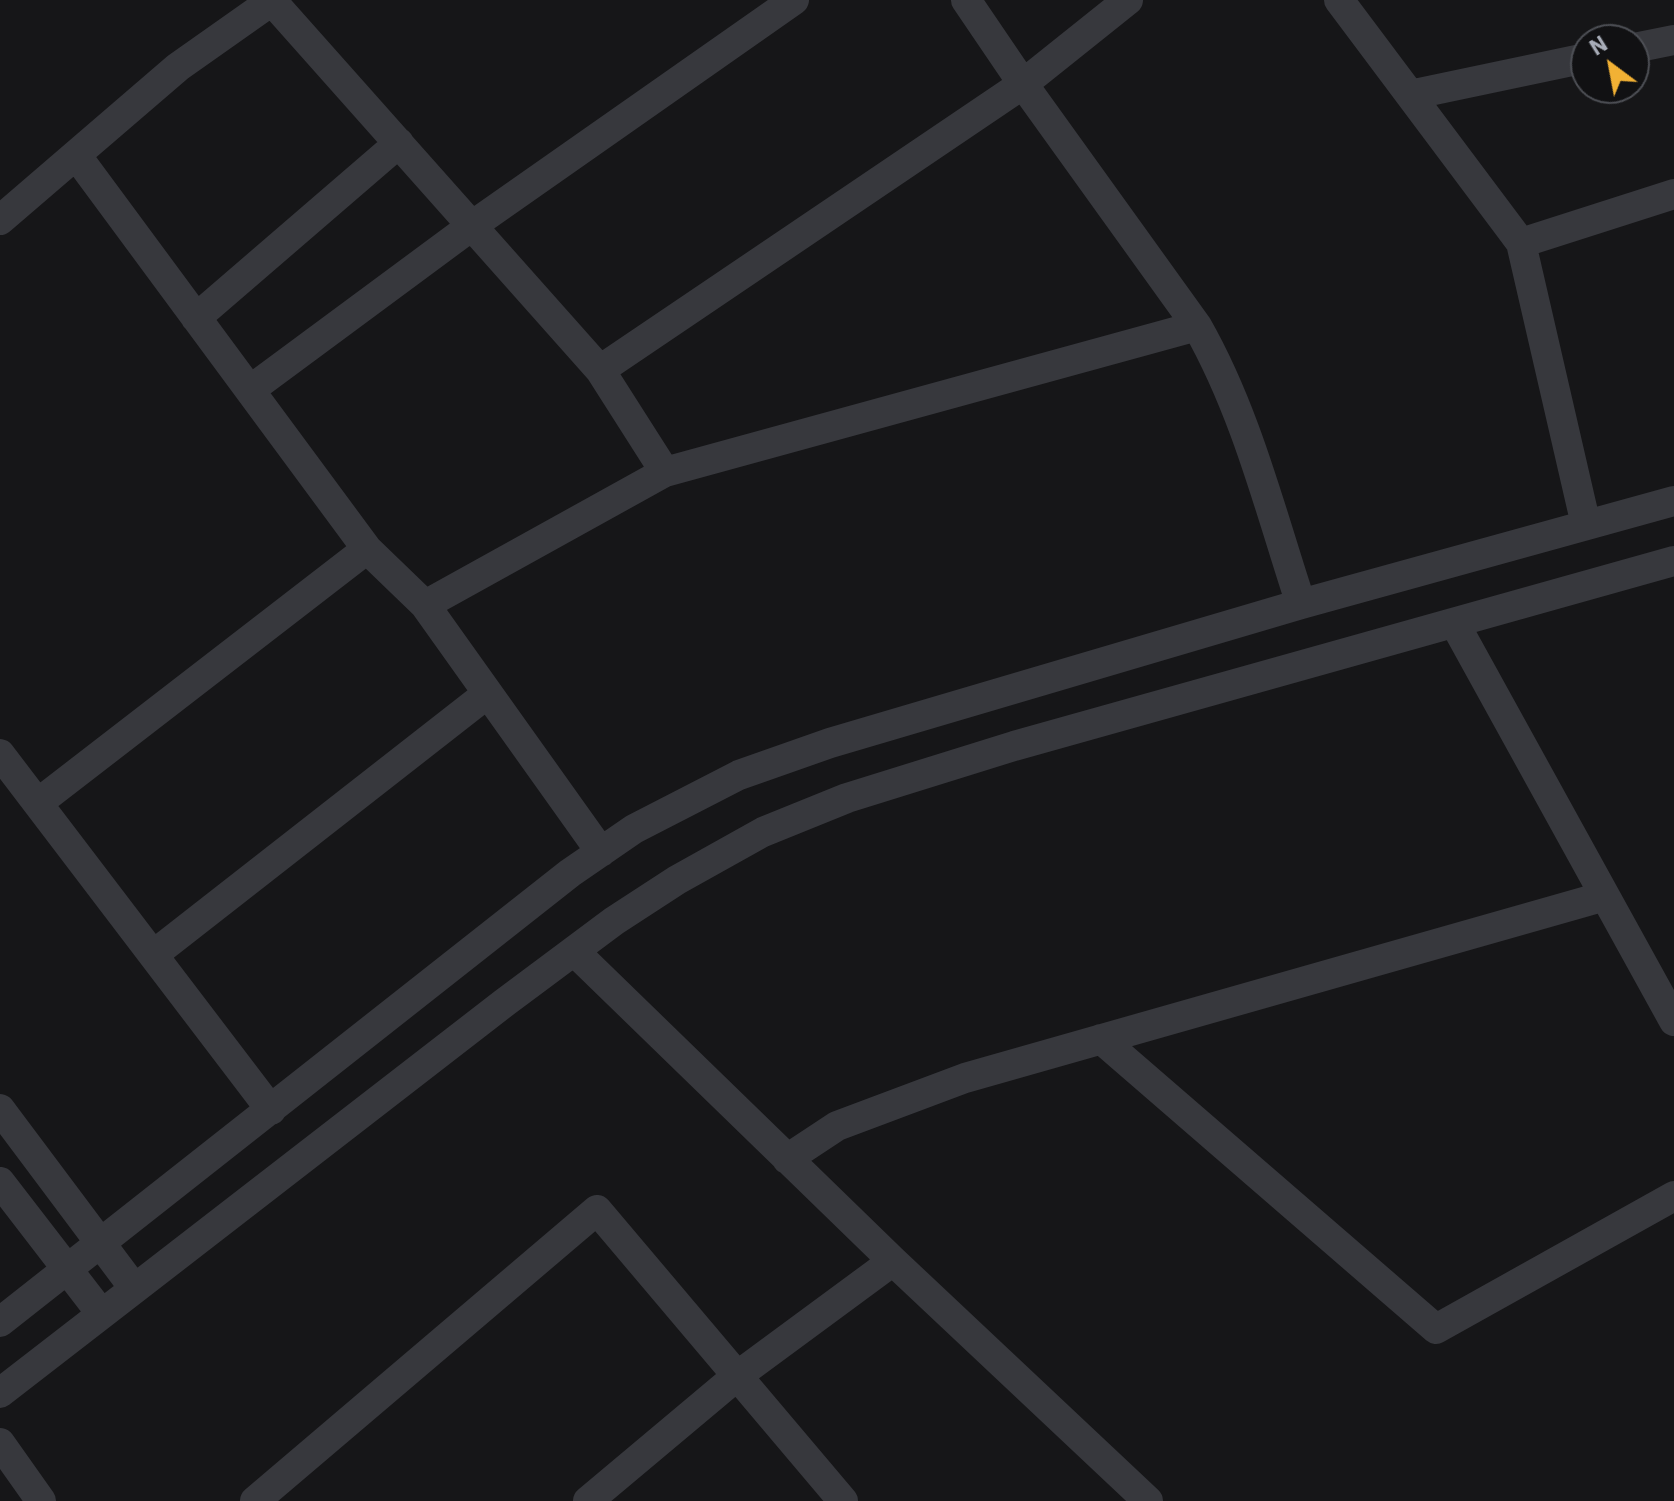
<!DOCTYPE html>
<style>
body{margin:0}
#map{position:relative;width:1674px;height:1501px;overflow:hidden;background:#161618;font-family:"IBM Plex Sans",sans-serif}
canvas{display:block}
.north{position:absolute;left:1570px;top:24px;width:80px;height:80px;box-sizing:border-box;background:#111113;border:2px solid #4d4f55;border-radius:50%;rotate:328deg;font-size:22px;font-weight:700;line-height:32px;text-align:center;color:#a8adb8}
.north::after{content:'';display:block;margin:auto;width:28px;height:36px;background:#f2b134;clip-path:polygon(50% 0,100% 100%,50% 72%,0 100%)}
</style>
<div id="map">
<canvas width="1674" height="1501"></canvas>
<div class="north">N</div>
</div>
<script>
const c = document.querySelector('canvas').getContext('2d');
c.lineJoin = 'round';
function strokePath(path, color, width, dash) { c.strokeStyle = color; c.lineWidth = width; c.lineCap = dash ? 'butt' : 'round'; c.setLineDash(dash || []); c.stroke(path); }
strokePath(new Path2D(`
 M966,0L1023,84L1197,326C1246,412 1270,510 1301,604
 M1339,0L1521,243L1586,525
 M272,1L600,370L665,472
 M1634,48L1674,40
 M1410,95L1586,58
 M76,155L367,549L425,605L601,852
 M0,220L178,67L273,0
 M1521,243L1674,194
 M196,318L399,143
 M600,370L1023,84L1128,0
 M250,390L473,225L794,0
 M425,605L665,472L1197,326
 M1455,624L1674,1021
 M0,754L271,1110
 M38,803L367,549
 M574,951L893,1261L1148,1501
 M153,955L487,694
 M1101,1039L1436,1329L1674,1196
 M0,1109L134,1288
 M787,1159L837,1126L965,1078L1605,896
 M0,1182L101,1313
 M0,1322L570,873L634,829L739,775L830,743L1301,604L1674,501
 M0,1393L504,1003L614,921L677,880L763,832L847,798L1014,746L1674,561
 M0,1443L41,1501
 M255,1501L597,1210L843,1501
 M588,1501L737,1376L893,1261`), '#37383d', 30);
</script>
